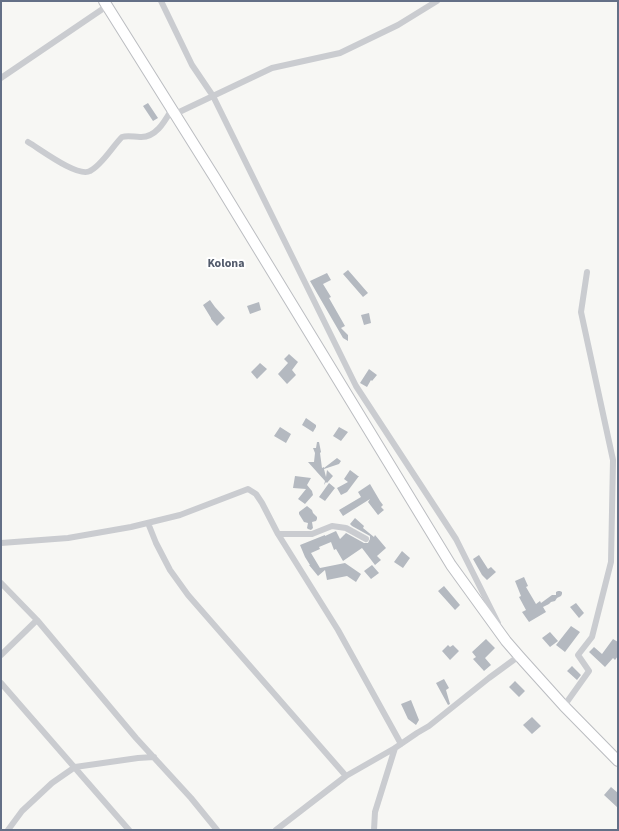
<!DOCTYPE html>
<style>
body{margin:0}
#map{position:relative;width:619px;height:831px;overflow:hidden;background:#f7f7f4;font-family:"Source Sans 3",sans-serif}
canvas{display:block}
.frame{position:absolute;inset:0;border:2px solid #647087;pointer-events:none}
</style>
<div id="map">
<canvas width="619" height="831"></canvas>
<div class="frame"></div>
</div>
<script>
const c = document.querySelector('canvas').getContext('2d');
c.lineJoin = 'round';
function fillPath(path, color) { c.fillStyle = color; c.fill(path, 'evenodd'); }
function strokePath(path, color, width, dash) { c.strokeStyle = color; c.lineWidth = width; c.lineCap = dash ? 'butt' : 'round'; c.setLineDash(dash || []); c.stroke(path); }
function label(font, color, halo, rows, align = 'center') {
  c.font = font + ' "Source Sans 3",sans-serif'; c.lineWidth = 4; c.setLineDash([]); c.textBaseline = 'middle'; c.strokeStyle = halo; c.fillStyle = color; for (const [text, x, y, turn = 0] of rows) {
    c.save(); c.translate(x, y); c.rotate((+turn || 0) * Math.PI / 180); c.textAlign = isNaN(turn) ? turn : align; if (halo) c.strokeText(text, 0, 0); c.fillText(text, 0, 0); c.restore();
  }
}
fillPath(new Path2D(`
 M148,103L158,118L153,121L143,106Z
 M348,270L368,293L363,297L343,274Z
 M327,273L331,280L323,284L331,297L329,298L345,326L341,328L348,335V341L343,338L310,281Z
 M210,300L215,307L225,318L217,326L211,319V318L203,305Z
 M259,302L261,310L250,314L247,306Z
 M369,313L371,323L364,325L361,315Z
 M289,354L298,362L292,370L296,375L287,384L278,374L288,363L284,359Z
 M260,363L267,369L257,379L251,372Z
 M369,369L377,375L372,381L371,380L367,387L360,383Z
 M306,418L316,425V427L313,432L302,425Z
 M280,427L291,434L286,443L274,436Z
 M339,427L348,432L341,441L333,436Z
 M317,442H319L321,452L320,453L322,468L324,467V468L337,458L341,461L339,464L324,469L326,477L327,470L333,476L327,483L326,482L324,485L325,481L308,462H314L315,453L313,448H316Z
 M350,470L358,476H359L347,492L341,495L337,488L348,482L344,479Z
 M295,476L311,478L307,485L312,491L313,495L305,504L298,499L306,489L293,488Z
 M329,483L335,488L325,501L319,497Z
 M370,484L380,501L383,505L381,507L384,510L378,515L368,502L370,499L343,516L339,510L361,497L358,492Z
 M307,506L312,510L313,513L317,517V519L316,521L312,522L313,528L311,530L308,529L307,528L308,523L304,522L299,514V512Z
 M355,518L364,526L363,528L374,537L375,535L386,548L377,556L381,560L375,565L362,548L343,561L336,549L334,550L331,542L319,547L320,549L311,553L320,568L345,563L361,574L356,582L347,576L327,580L325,570L318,576L309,565H310L305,557L300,545L325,535V536L336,531L340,539L346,533L364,543H368L370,539V536L352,526L350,524Z
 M402,551L410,558L403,568L394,562Z
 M479,555L488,569L491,567L496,572L487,580L482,575L473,559Z
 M372,565L379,573L371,579L364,571Z
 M524,577L528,586L526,587L536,604L540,601L541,603L552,595H556V592L558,591H560L562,592V594L561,596L557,598L555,601L551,602L549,604L543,607L546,612L529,622L522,612L526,610L519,597L521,596L515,581Z
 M444,586L460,605L455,610L438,591Z
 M576,603L584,613L579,618L570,607Z
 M571,626L580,632L565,652L556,645Z
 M550,632L558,641L550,647L542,638Z
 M486,639L495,648L485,658L491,665L484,671L473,659L476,657L472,652Z
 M613,639L618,642V656L615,660L613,658L605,667L589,652L594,647L602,654Z
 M448,645L450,647L453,645L459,651L450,660L442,651Z
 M572,666L581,675L577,680L567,671Z
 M444,679L449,688L446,690L450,704L448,705L436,683Z
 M515,681L525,691L519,697L509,687Z
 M411,700L419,720L416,725L408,719L401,704Z
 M532,717L541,726L532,734L523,725Z
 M611,787L618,793V808L604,795Z`), '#b4b9c0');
const trunk = new Path2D(`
 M104,1L215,178L451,565L506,641L519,656L564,706L618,761`);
strokePath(trunk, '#bbbdc1', 12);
strokePath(new Path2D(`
 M161,1L192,65L213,96L356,386L456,539L498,623
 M1,78L107,6
 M175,114L272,68L340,53L398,25L437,1
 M28,142C40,149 78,178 90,171C102,165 112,147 122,137C128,135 134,137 140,137C156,138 165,121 172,109
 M148,523L156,543L170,570L188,595L346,776
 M278,534L338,630L401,744
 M1,543L68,538L131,527L180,515L248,489L256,494L262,503L278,534H312L332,526L346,528L366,539
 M1,583L37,620L136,738L191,798L217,830
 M1,655L37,620
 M1,683L129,830
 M564,706L589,671L578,655L592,637L611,562L613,460L581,312L587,272
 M8,830L22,811L52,783L75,767L138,758L154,757
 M276,830L346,776L395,748L417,733L429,726L489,678L519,656
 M374,830L375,812L395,748`), '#caccd0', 6);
strokePath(trunk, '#fff', 10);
label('bold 12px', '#535b6c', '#fff', [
 ["Kolona",226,264]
]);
</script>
